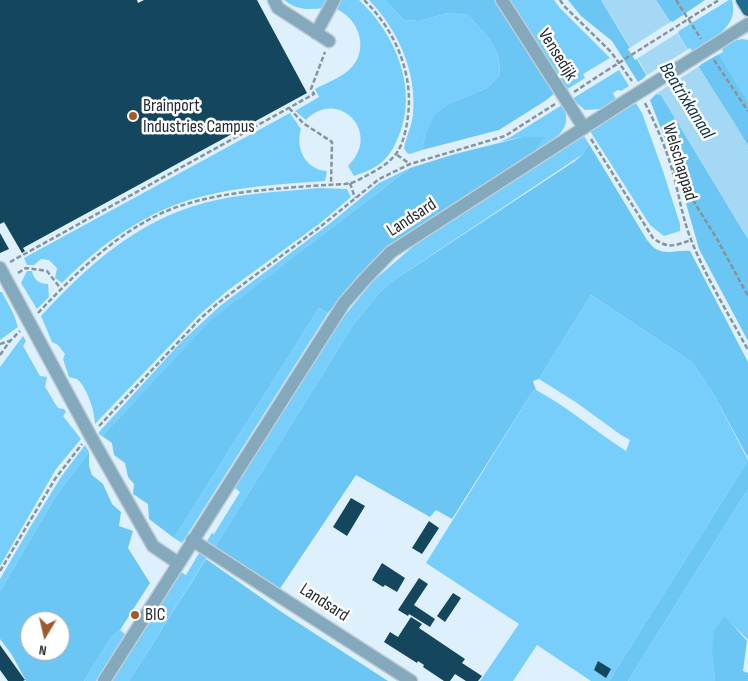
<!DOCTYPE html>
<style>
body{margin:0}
#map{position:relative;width:748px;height:681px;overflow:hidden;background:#def0fb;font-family:"Sofia Sans Condensed",sans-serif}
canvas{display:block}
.north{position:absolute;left:20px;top:611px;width:50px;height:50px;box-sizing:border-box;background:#fff;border:1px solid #a8abac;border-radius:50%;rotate:189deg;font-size:14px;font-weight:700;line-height:20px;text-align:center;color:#252c30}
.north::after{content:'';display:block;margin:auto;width:18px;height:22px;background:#9f5b2c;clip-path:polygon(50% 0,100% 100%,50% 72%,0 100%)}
</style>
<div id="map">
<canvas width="748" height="681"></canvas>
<div class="north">N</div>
</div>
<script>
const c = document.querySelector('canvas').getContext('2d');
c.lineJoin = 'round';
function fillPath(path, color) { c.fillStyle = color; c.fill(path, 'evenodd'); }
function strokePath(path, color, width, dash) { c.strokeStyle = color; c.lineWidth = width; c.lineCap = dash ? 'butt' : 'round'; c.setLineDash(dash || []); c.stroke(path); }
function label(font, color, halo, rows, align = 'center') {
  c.font = font + ' "Sofia Sans Condensed",sans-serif'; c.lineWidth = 5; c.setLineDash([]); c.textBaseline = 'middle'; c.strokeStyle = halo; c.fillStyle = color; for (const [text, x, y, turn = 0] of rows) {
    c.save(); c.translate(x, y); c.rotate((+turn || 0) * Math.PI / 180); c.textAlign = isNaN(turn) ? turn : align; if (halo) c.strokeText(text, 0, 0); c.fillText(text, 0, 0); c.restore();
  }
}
fillPath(new Path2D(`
 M284,0H328L323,8C308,10 296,10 284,0Z
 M340,0H359C396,34 420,92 397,140C394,147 390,154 385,159C377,168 365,172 354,176L348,166C383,133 338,87 306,120L295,111L319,97L315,89C326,83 340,78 349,70C370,51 360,19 336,9Z
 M369,0H385L404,20L419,21L448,13L468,15C486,36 501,46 500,75L487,88L450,103L425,137L422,150L410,154L407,153L404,148C406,137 412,126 413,114C417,72 398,30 369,0Z
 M508,0H554L559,7L610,58L583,74L585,78L566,90Z
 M729,0H732C740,28 709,41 690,53L677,32Z
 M742,39L748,40V101L719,54L723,52L722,48L733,41Z
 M619,70L629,86L621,91L618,90L613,93L616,99L601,109L585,110L572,99Z
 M636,103L642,113L663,171L680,224V231L664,236L650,225L590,131Z
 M562,105C576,129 553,140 535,151L544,138L523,137L499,142L509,138Z
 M290,113L301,129C295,147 305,170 327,171L325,181C283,184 241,186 200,197C146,211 101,244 62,283L55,278L57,268L49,260L41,259L34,265H27L24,258Z
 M584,136L589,144L583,154L391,282L379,293L353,325L215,547L207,541L212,533L214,534L240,492L234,487L341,320L373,281L416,244Z
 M410,168L240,298L186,347L102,436L99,434V432L182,341L220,306L333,221L379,183Z
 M318,188L347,189L351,197L319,224L227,291L199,315L95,424C95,412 87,387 77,379C74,378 71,378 69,377L63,359L65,354L58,345L52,342L41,316C87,266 137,221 204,203C241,193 280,192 318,188Z
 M27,271H32C34,280 39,284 48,284L49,297L37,309L21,283Z
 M0,292H2L14,315L18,327L0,340Z
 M591,295L692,362L714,395L748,460L609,681H591L537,645L513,681H480L519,624L426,563L533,391L536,390C568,407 596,432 626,451L630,440L621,435L577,403L539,379Z
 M319,308L328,313L182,543L174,538Z
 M23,336L26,341L23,346L40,376L47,377L45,387C50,394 53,401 58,408L64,409L66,412L63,416L81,439L56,469L0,566V367Z
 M85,445L89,452L57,494L0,591V579L29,529L61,477Z
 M748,489V640L725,617L712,654L715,681H628Z
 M202,548L210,552L129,681H112L181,572L186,575Z
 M120,630L125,634L96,681H84L112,636Z`), '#77cefb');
fillPath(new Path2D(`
 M385,0H497L555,93L545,101L499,130L422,150L425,137L434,116L450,103L487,88L500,75C501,46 486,36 468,15L448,13L419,21L404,20Z
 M568,0H601L647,76L638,82L612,41L581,16Z
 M656,0H705L671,23Z
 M719,54L748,101V146L698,66Z
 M656,94L661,95L748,239V341L699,249L676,168L650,100Z
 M523,137H545L535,151L387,248L357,277L328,313L319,308L174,538L149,519L148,504L133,494L134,484L128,477L125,463L114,455L112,443L102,436L211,320L410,168L455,154Z
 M589,144L647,240C650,243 653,248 656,249C666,255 679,250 690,251L748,362V458L714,395L692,362L591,295L539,379L533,381L536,390L533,391L452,519L436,510L430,517L356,475L279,590L215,547L353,325L379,293L391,282L575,161L583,154Z
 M89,452V466L92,475L103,484L112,504L121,512L119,526L133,531L128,548L150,583L120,630L112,636L84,681H26L12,655L0,639V591L57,494ZM30,621H60V651H30Z
 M748,460V489L628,681H609Z
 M206,559L283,613L388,681H129Z
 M725,616L747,641L743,671L748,673V681H715L712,654L714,630Z`), '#6cc6f4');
fillPath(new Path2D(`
 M601,0H656L737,127L748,146V239L661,95L656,94L645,71Z`), '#a5d8f4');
fillPath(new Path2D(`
 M672,21L679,32L635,60L628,49Z
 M690,48L701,65L654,95L644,77Z`), '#def0fb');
fillPath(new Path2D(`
 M0,0H137L138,3L144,0H257L307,93L23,248L25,251L22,253L4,222L0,224Z
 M0,233L9,249L0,253Z
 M351,498L365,506L347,536L333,527Z
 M429,521L439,528L422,554L412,548Z
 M382,563L405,578L397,592L385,585L383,587L372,580Z
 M419,578L428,584L414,605L435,619L430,627L409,614L408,616L398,610Z
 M453,593L461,598L445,622L437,616Z
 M411,617L422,624L419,628L465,659L462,663L482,676L478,681H466L455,674L450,681H444L423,667L424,665L418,661L417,663L384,642L390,632L398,637Z
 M0,645L25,680L23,681H8L0,670Z
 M598,661L611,669L606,678L594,670Z`), '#14465d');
const minor = new Path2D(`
 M274,0L278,8L329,41
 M502,0L584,128
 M316,33L334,0
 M718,43L748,24
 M0,268L90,435L153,546L178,563
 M192,540L411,681
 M104,681L344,303L366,278L391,252L627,100`);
const major = new Path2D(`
 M742,0L748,10`);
strokePath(minor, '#bdcdd6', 15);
strokePath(major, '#bdcdd6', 15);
strokePath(new Path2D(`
 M560,0L564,6L611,52L632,81
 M676,0L701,39
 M701,11L719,0
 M714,60L748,111
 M574,92L606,71
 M645,103C655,123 664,143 670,163C678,188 681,213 690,237C705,276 728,313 748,350
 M289,108L303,123L332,142L331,184
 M591,139L653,238C668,249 674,246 691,240
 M397,155L410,164
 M673,168L717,239L748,296
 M350,183L355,198
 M10,262L314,94L311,89L325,52
 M18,273L26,268L47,271L61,289
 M38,313C75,274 114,235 164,212C195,199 230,193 264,190C285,188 306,186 328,185C335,184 344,185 351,183C355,182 360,179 364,177C375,171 387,165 395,155C405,144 409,116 409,101C409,63 391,26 364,0
 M0,344L9,341
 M0,355L10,341L20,331
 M99,426L201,318L218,303L320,227L379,179L410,164L505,136L555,104
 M0,571L55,479L82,444`), '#86939b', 2.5, [5, 2.5]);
strokePath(minor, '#84a8bc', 12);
strokePath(major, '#1e6d90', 12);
const minorBridge = new Path2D(`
 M627,100L718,43`);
strokePath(minorBridge, '#bdcdd6', 15, []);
strokePath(new Path2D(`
 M606,71L701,11`), '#86939b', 2.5, [5, 2.5]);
strokePath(minorBridge, '#84a8bc', 12);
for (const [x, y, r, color] of [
 [133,116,5,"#9f5b2c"],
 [135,615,5,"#9f5b2c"]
]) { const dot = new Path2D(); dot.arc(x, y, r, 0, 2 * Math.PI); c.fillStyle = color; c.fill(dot); strokePath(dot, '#fff', 2); }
label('18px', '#252c30', '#fff', [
 ["Vensedijk",557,55,58],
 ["Welschappad",679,162,73],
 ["Landsard",412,218,-33],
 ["Landsard",324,603,33]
]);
label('18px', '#252c30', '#fff', [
 ["Brainport",143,106],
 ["Industries Campus",143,127],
 ["BIC",145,615]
], 'left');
label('italic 19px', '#0b3447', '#fff', [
 ["Beatrixkanaal",686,101,58]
]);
</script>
